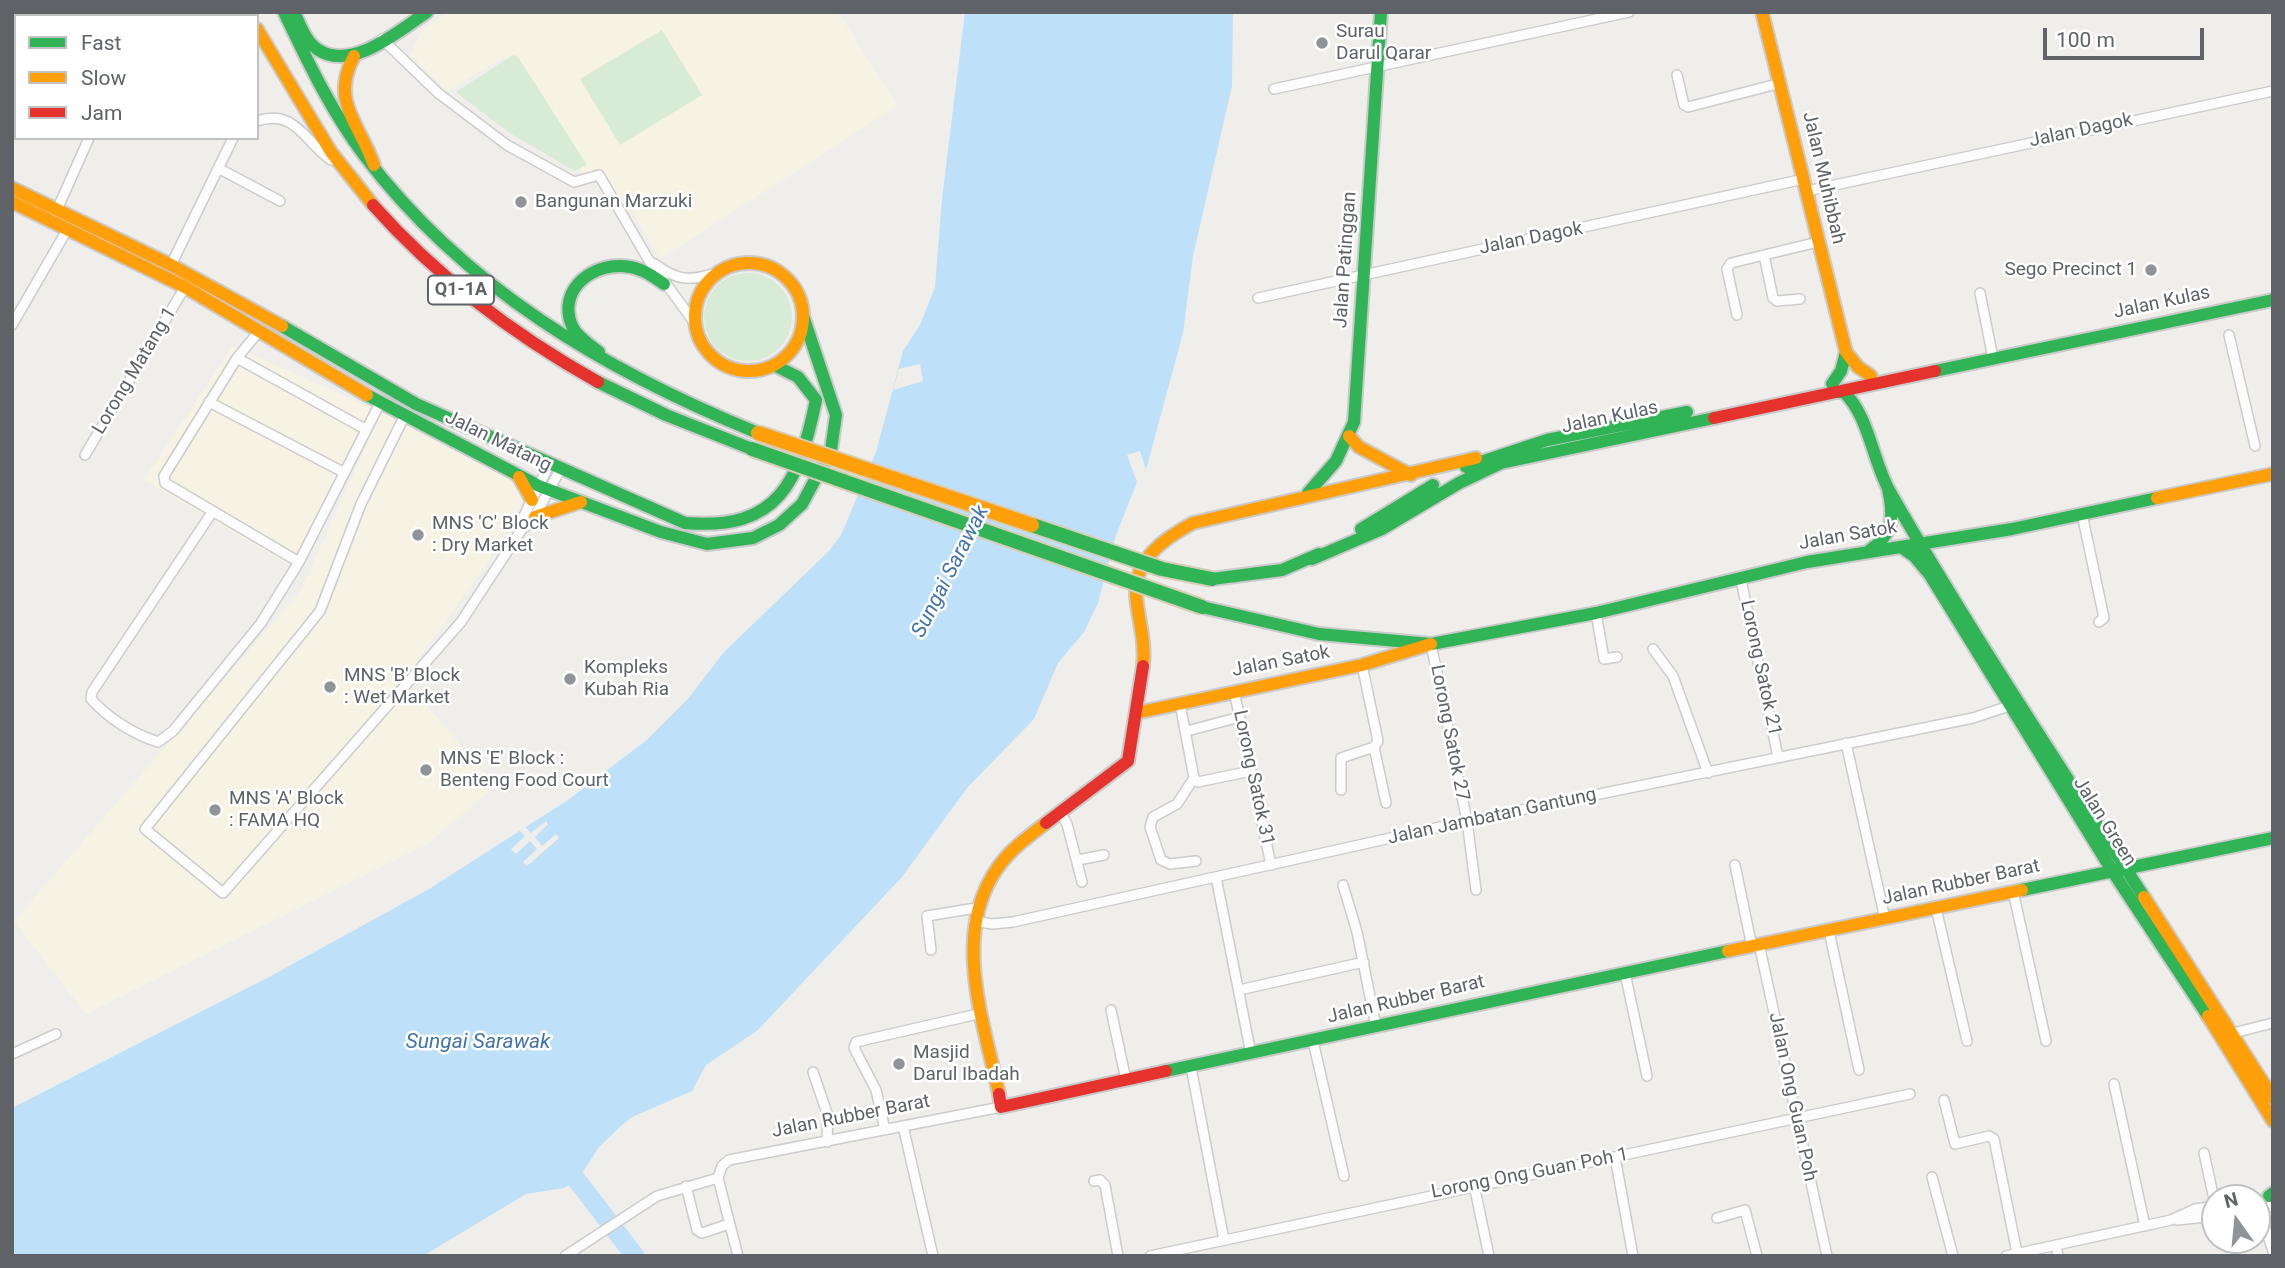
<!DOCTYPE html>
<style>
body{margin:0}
#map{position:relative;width:2285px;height:1268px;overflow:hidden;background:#efeeea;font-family:Roboto,sans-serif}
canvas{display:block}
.frame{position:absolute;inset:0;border:14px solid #5f6368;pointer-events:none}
.legend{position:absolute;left:14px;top:14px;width:245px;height:126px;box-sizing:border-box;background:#fff;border:2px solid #bfc1c3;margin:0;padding:9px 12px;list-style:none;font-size:21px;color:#5f6368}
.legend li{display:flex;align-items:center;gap:14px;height:35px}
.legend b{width:35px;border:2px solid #bfc1c3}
.north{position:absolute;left:2201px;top:1184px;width:70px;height:70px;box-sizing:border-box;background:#fff;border:2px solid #bfc1c3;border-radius:50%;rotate:345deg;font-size:19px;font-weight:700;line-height:28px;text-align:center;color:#5f6368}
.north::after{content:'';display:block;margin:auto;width:24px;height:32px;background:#919496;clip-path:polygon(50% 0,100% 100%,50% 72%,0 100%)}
.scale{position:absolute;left:2043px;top:28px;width:161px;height:32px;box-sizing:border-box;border:4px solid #5f6368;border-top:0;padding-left:9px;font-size:21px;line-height:24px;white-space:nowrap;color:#5f6368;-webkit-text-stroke:5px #fff;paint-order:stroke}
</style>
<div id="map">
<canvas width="2285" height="1268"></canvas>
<div class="frame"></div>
<ul class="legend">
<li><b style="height:9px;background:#30b455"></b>Fast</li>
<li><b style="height:9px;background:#ff9f0a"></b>Slow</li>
<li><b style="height:9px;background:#e5322d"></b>Jam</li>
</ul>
<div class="north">N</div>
<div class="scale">100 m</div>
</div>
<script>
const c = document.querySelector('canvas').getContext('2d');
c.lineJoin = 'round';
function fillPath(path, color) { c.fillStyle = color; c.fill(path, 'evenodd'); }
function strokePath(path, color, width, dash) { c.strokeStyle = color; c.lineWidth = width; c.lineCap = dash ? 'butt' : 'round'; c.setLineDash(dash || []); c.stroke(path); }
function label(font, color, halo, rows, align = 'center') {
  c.font = font + ' Roboto,sans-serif'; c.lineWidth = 5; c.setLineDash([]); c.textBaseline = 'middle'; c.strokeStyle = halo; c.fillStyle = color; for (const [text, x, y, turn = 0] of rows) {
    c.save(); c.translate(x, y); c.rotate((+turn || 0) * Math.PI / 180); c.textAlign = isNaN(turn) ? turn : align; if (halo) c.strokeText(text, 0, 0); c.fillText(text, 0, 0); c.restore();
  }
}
fillPath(new Path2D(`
 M449,12H838L897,106L660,259L625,198L586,177L574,166L504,57L448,91L410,55L423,28Z
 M233,346L374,409L293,567L144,480Z
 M382,412L528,490L485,566L404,680L496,785L429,843L86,1014L14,921L300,592Z`), '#f7f3e4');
fillPath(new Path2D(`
 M662,30L702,95L620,145L580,79Z
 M513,55L518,57L587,165L575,171L508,132L456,92Z
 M704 317a44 44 0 1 1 88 0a44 44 0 1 1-88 0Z`), '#d8ebd6');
fillPath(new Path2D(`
 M965,12H1233L1232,86L1193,256L1183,333L1146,470L1137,482L1116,535L1098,603L1084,632L1058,663L1034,719L967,788L902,877L758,1030L706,1065L692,1091L632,1117L622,1125L599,1147L577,1181L564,1188L526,1194L423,1256H12V1108L269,977L429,889L568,800L648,739L687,700L724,652L829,551L841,535L876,452L903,351L920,325L935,287L942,199Z`), '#bfe0f9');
fillPath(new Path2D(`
 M920,364L923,381L893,390L899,369Z
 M1140,451L1146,470L1137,482L1127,455Z
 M546,821L548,824L535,837L542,846L556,834L559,838L527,866L523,862L537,849L530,841L516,854L511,849L525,836L520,831L525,827L531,833Z`), '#efeeea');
strokePath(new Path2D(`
 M563,1162L635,1256`), '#bfe0f9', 19);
const street = new Path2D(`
 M382,39L438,93L507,145L574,182L599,175L648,259L694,322
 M1677,75L1684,105L1688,107L1781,83
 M1274,89L1629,12
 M257,121C295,108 305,142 331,160
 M218,168L280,201
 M1807,191L2273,91
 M56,212L89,138
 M1764,255L1773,298L1777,301L1800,299
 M655,264C678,282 692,281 719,272
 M171,265L233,138
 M1980,293L1993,358
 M1258,298L1804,179
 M1737,315L1727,269L1731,263L1818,242
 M12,325L67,230
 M260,330L237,358L164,476L165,483L299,562L380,403
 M2229,335L2255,446
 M237,358L365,429
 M209,402L343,472
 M404,417L361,504L320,611L145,829L223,893L461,622L522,529L523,518L549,465
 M85,455L185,287
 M213,511L92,692L91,699C108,718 133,734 158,742L173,731L261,623L299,562
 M2082,514L2104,618L2099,622
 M522,529L531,523L560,470
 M1741,580L1778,757
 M1596,613L1604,659L1617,657
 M1431,644L1467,821L1476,890
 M1653,649L1673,676L1708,773
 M1234,691L1271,865
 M1180,704L1194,778L1198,782L1251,771
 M1187,731L1240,717
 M1846,743L1885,919
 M1374,747L1386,803
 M1194,778L1177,804L1153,817L1150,827L1161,860L1170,864L1196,861
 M1341,790V758L1374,747L1378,741L1362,665
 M1061,813L1067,824L1082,882
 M1078,860L1104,855
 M1735,865L1752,947
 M1216,877L1251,1054
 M1343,885L1357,932L1376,1026
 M2013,891L2046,1041
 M1936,908L1967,1041
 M974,921L992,924L1013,922L1467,821L1973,718L2009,706
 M1829,931L1859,1070
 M1759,944L1827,1256
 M931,950L927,916L976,908
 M1625,973L1647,1076
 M1239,990L1364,962
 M1111,1010L1126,1080
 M2233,1033L2273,1023
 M1313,1041L1344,1176
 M12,1054L56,1034
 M1191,1067L1224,1240
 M813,1072L828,1116L827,1142
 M2114,1084L2145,1226
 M1944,1100L1955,1144L1989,1136L1994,1139L2017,1253
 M903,1126L933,1256
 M885,1130L876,1090L854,1048L856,1042L982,1013
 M2204,1153L2215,1204
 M1615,1157L1633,1256
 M1932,1177L1953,1256
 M718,1178L722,1166L729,1160L1001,1107
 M718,1178L738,1256
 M1094,1181L1100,1180L1105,1185L1118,1256
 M1474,1185L1489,1256
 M686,1186L697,1230L702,1233L729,1224
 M2257,1209L2273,1206
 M2259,1209L2273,1251
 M1717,1218L1745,1210L1757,1256
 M2177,1220L2215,1216
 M2056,1245L2058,1256
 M565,1256L657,1196L718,1178
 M1150,1256L1910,1094
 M2006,1256L2171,1220L2195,1209L2215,1206`);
const fast = new Path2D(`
 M247,12L249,16
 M284,12C308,62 331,111 364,155C464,288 606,371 758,433
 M294,12C300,24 305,41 317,49C351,73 400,30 427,12
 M30,16L32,12
 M53,16L55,12
 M12,48L16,41
 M282,326L416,404L685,523C779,531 799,482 816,400L798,377L774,365
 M599,352C590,345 577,337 572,326C556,288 596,260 630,267C643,269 654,277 664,284
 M1935,371L2273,300
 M598,382L666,415L752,449
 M1832,384L1841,371L1846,352
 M1836,392H1844C1870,418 1872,460 1890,492C1969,630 2058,763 2144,897
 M367,395L539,486L661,532L707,544L753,538L779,525L802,504L831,450L836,415L803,316
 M1466,467L1547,440L1687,412
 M1308,493L1336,461L1354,422L1381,12
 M1361,529L1433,485
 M1901,547L1914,556L1930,575L2113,872L2208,1016
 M1870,550C1894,534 1894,515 1888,489
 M1312,559L1382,529L1459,483L1501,463L1714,418
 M1212,579L1282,570L1319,554
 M1202,607L1319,634L1431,644L1596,613L1807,562L2012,529L2157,498
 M2022,890L2273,838
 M1166,1071L1728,951
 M2269,1196L2273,1193`);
const slow = new Path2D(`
 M1762,12L1846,352L1858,367L1871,376
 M257,29L331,152L373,205
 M354,56C330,102 359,122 374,165
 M12,85L16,79
 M12,188L171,265L282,326
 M12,202L185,287L367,395
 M695 317a54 54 0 1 1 108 0a54 54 0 1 1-108 0Z
 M1349,436L1359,447L1411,475
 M519,477L532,500
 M2157,498L2273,474
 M535,517L581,502
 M1143,666C1146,641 1138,620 1136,595C1134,559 1165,538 1193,523L1476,458
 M1136,713L1362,665L1431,644
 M2144,897L2273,1098
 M1728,951L2022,890
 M2208,1016L2273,1121
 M999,1094C984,1022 950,932 999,866C1011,849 1029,836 1046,823`);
const jam = new Path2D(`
 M373,205C437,277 514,335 598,382
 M1714,418L1935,371
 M1046,823L1128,761L1143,666
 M999,1094L1001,1107L1166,1071`);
strokePath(street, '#cbcccc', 12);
strokePath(fast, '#cacacb', 16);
strokePath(slow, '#cacacb', 16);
strokePath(jam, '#cacacb', 16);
strokePath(street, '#fdfcfc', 9);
strokePath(fast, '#30b455', 12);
strokePath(slow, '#ff9f0a', 12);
strokePath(jam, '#e5322d', 12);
const fastBridge = new Path2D(`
 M752,449L1202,607
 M1032,525L1162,569L1212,579`);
const slowBridge = new Path2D(`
 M758,433L1032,525`);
strokePath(fastBridge, '#d7ceb8', 18, []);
strokePath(slowBridge, '#d7ceb8', 18, []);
strokePath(fastBridge, '#30b455', 14);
strokePath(slowBridge, '#ff9f0a', 14);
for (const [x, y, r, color] of [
 [1322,43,7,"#919496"],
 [521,202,7,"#919496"],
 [2151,270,7,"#919496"],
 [418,535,7,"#919496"],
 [570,679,7,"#919496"],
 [330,687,7,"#919496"],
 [426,770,7,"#919496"],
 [215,810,7,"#919496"],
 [899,1064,7,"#919496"]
]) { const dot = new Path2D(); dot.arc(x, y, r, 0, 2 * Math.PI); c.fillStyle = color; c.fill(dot); strokePath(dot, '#fff', 2.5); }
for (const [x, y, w] of [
 [461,290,66]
]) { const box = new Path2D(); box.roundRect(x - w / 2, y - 14.5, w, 29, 5); c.fillStyle = '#fff'; c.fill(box); strokePath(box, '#5f6368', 2); }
label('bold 18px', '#5f6368', null, [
 ["Q1-1A",461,290]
]);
label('19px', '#5f6368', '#fff', [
 ["Surau",1336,32],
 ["Darul Qarar",1336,54],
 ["Bangunan Marzuki",535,202],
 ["Sego Precinct 1",2137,270,"right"],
 ["MNS 'C' Block",432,524],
 [": Dry Market",432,546],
 ["Kompleks",584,668],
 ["Kubah Ria",584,690],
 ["MNS 'B' Block",344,676],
 [": Wet Market",344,698],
 ["MNS 'E' Block :",440,759],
 ["Benteng Food Court",440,781],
 ["MNS 'A' Block",229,799],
 [": FAMA HQ",229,821],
 ["Masjid",913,1053],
 ["Darul Ibadah",913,1075]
], 'left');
label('19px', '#5f6368', '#fff', [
 ["Jalan Dagok",2081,131,-12],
 ["Jalan Muhibbah",1823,178,77],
 ["Jalan Dagok",1531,239,-11],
 ["Jalan Patinggan",1346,260,-86],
 ["Jalan Kulas",2162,303,-12],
 ["Lorong Matang 1",135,371,-59],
 ["Jalan Kulas",1610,418,-12],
 ["Jalan Matang",498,442,26],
 ["Jalan Satok",1848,536,-10],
 ["Jalan Satok",1281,662,-11],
 ["Lorong Satok 21",1760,668,78],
 ["Lorong Satok 27",1449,733,79],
 ["Lorong Satok 31",1253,778,78],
 ["Jalan Jambatan Gantung",1492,817,-12],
 ["Jalan Green",2104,822,58],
 ["Jalan Rubber Barat",1961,883,-12],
 ["Jalan Rubber Barat",1406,1000,-13],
 ["Jalan Ong Guan Poh",1792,1097,78],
 ["Jalan Rubber Barat",851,1117,-11],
 ["Lorong Ong Guan Poh 1",1530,1174,-11]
]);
label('italic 21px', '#4174aa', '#fff', [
 ["Sungai Sarawak",951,572,-63],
 ["Sungai Sarawak",478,1043]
]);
</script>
